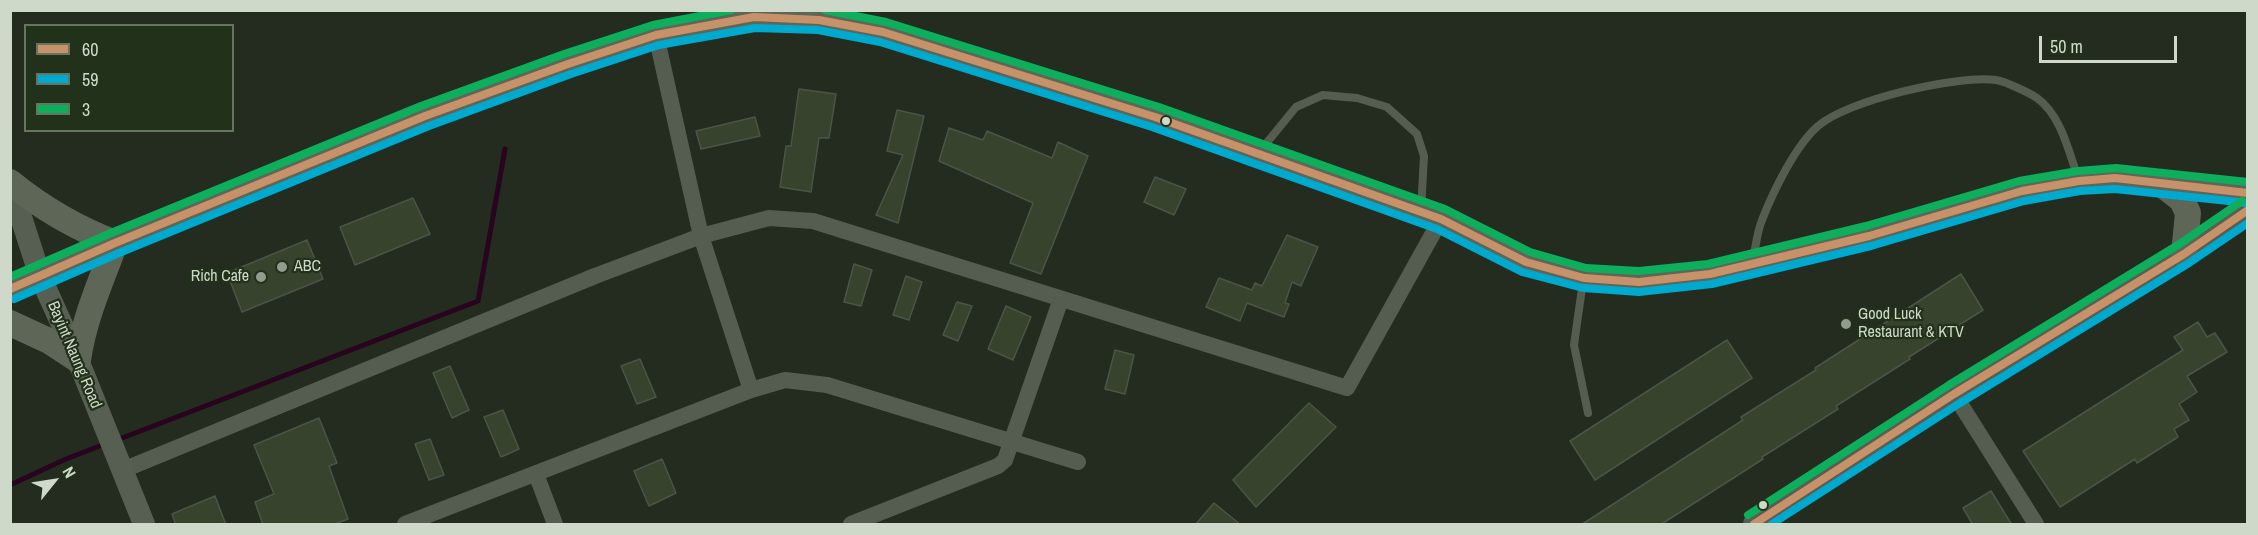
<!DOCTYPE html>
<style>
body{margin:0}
#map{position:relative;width:2258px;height:535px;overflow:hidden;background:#232c1f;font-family:"Archivo Narrow",sans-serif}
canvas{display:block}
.frame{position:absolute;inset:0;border:12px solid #cfd9ca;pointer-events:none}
.legend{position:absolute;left:24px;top:24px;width:210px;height:108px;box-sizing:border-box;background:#22311a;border:2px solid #677460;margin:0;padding:8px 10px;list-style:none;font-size:18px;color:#cfd9ca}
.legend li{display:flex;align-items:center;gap:12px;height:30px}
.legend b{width:30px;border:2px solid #677460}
.north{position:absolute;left:24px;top:451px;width:60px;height:60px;-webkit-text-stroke:4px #22311a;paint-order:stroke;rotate:60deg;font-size:16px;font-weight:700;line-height:24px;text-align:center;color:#cfd9ca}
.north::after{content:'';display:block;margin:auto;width:21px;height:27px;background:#cfd9ca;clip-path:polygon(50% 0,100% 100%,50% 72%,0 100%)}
.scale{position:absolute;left:2039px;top:36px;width:138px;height:27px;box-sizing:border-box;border:3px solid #cfd9ca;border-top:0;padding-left:8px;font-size:18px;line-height:21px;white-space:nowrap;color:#cfd9ca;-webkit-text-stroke:4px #22311a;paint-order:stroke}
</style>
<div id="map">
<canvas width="2258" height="535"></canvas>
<div class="frame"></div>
<ul class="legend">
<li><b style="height:8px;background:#c7916a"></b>60</li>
<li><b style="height:8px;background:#00a9ce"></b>59</li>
<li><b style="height:8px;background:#0daf5c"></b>3</li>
</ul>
<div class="north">N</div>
<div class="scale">50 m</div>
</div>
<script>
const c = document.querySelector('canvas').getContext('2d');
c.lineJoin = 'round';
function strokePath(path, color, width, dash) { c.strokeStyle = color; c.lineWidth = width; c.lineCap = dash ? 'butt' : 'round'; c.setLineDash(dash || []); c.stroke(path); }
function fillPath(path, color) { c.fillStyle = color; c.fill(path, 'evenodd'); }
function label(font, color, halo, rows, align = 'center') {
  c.font = font + ' "Archivo Narrow",sans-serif'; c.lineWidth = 4.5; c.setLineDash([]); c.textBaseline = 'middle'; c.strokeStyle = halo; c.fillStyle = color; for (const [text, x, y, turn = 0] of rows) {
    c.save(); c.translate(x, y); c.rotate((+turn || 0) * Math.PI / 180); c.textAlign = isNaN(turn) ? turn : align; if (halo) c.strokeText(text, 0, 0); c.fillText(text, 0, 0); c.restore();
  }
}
strokePath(new Path2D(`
 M117,440L478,301L505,149
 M10,485L66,459L105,444`), '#29041e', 5);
const building = new Path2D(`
 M799,89L836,94L829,138H819L811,192L780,187L786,146H791Z
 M897,110L924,116L898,223L876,215L903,155L887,151Z
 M755,117L760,136L701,149L696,131Z
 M949,128L983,140L987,131L1052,158L1058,142L1088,156L1041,274L1010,263L1033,203L939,161Z
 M1155,177L1186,189L1174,215L1144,202Z
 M413,198L430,234L355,265L340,227Z
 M1287,235L1318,247L1301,286L1292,282L1285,303L1289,304L1284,317L1247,303L1240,321L1206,307L1219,278L1252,290L1255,283L1262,286Z
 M307,240L323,279L242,312L227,273Z
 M854,264L872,270L861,306L844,302Z
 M1961,274L1983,310L1909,357L1910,359L1836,406L1838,409L1762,457L1763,459L1660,525H1581L1743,420L1741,417L1816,370L1815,368Z
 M906,276L922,282L909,320L893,315Z
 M957,302L972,306L958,341L943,335Z
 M1006,306L1031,317L1013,360L988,349Z
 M2198,322L2207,337L2215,333L2227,352L2187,376L2197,392L2179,404L2189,420L2174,429L2178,437L2137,463L2135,459L2060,507L2023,451L2183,350L2174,337Z
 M1727,340L1752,378L1595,480L1570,441Z
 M1115,350L1134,355L1125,394L1105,389Z
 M640,359L656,397L637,404L621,366Z
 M450,366L469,410L452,418L433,373Z
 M1309,403L1336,427L1256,507L1233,480Z
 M503,410L519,449L501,457L484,417Z
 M319,418L337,463L329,466L348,519L332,525H263L255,502L274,494L254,445Z
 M430,439L444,475L429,480L415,444Z
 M662,459L676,493L649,506L634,471Z
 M1991,491L2012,525H1973L1963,508Z
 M215,496L226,525H176L172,514Z
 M1214,503L1241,525H1195Z`);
fillPath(building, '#37432d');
strokePath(building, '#4c5448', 1.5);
strokePath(new Path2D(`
 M1260,151L1296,107L1323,95L1357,98L1387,107L1417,134L1424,156L1421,210
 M1753,259C1756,246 1757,232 1762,220C1773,192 1795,146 1818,126C1848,100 1956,75 1996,80C2004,81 2030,93 2037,98C2061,115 2069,152 2078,178
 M1583,281L1574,345L1588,413`), '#555d51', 8);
strokePath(new Path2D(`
 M656,35L701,236L751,390
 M1954,394L2036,524
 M123,470L595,276L701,236L769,218L813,221L1347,388L1441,219
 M536,474L555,524
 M405,524L751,390L785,380L827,385L1078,462
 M851,524L998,466L1005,460L1061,299`), '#555d51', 16);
strokePath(new Path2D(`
 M10,183L40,276L78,360L144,524
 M1754,524L1954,394L2184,254L2248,210`), '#575f52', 22);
strokePath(new Path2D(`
 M10,182C43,209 76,228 115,243
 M2159,182L2182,200L2188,213L2184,254
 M10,289L115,243L425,116L568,64L656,35L754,17L819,20L883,32L1155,117L1441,219L1526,262L1584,278L1639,282L1710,274L1869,236L2022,191L2079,181L2115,178L2248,193
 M10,323L49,341L78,360C84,318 101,282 115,243`), '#5d6657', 26);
strokePath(new Path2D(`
 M10,289L115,243L425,116L568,64L656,35L754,17L819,20L883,32L1155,117L1441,219L1526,262L1584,278L1639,282L1710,274L1869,236L2022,191L2079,181L2115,178L2248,193
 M1754,524L1954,394L2184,254L2248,210`), '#c7916a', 8);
strokePath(new Path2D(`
 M14,299L119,253L429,126L571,74L659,45L755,28L818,30L880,42L1152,127L1437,229L1522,272L1583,288L1639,292L1712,284L1871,246L2024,201L2080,191L2115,189L2247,203
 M1772,524L1960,403L2189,263L2248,223`), '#00a9ce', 8);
strokePath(new Path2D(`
 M825,10L886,22L1159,107L1445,209L1530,252L1586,268L1639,271L1708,264L1866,226L2019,181L2078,171L2116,168L2248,182
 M10,277L111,233L421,106L564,54L653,25L731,10
 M1748,515L1949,385L2178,245L2242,201`), '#0daf5c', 8);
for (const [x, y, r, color] of [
 [1166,121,5,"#cfd9ca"],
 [282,267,6,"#939c8e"],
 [261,277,6,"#939c8e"],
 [1846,324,6,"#939c8e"],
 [1763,505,5,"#cfd9ca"]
]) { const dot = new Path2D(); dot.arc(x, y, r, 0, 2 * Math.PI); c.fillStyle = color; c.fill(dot); strokePath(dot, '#22311a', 2); }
label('16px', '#cfd9ca', '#22311a', [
 ["ABC",294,267],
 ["Rich Cafe",249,277,"right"],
 ["Good Luck",1858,315],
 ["Restaurant & KTV",1858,333]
], 'left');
label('16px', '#cfd9ca', '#22311a', [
 ["Bayint Naung Road",74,355,67]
]);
</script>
